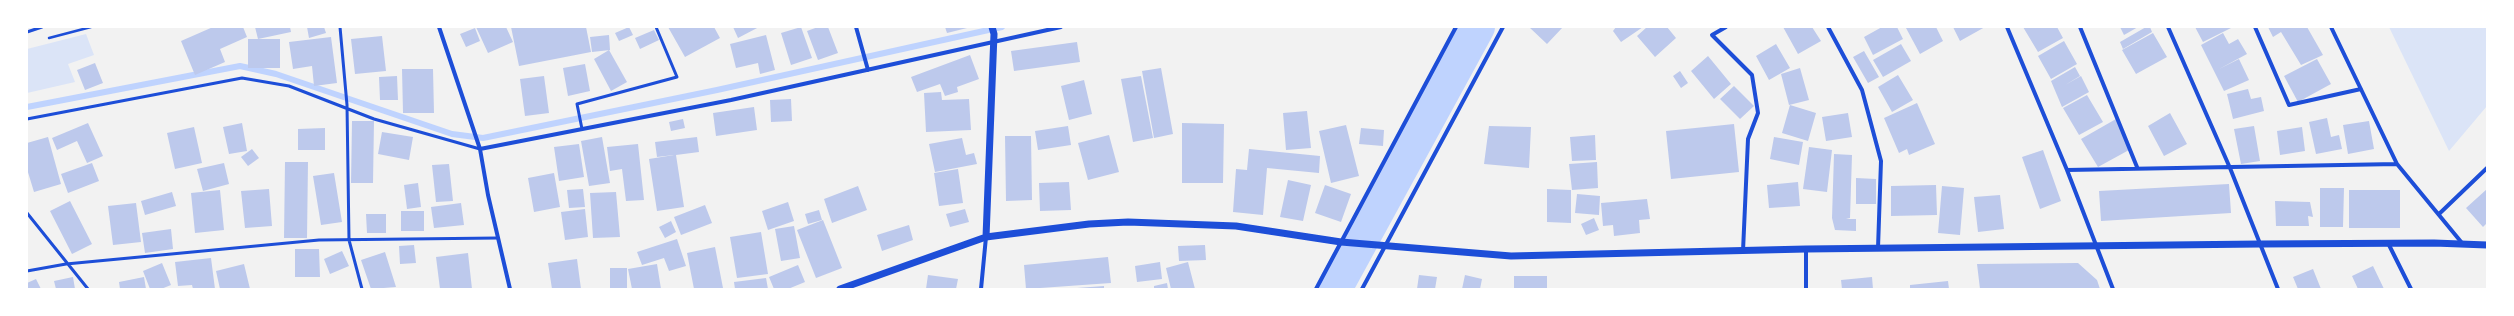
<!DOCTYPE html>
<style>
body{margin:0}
#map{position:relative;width:2514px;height:316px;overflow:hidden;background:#f2f2f2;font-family:"PT Sans Narrow",sans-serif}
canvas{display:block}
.frame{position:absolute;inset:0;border:28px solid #fff;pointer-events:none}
</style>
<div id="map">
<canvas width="2514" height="316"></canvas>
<div class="frame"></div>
</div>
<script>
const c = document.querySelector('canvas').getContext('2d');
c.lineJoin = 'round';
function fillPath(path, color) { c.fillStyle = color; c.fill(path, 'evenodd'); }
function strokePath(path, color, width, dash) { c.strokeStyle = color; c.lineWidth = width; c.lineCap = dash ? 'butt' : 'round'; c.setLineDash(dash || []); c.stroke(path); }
fillPath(new Path2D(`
 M2389,27H2487V106L2449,151Z
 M86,34L94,55L68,64L75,82L27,93V49Z`), '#dbe4f7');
strokePath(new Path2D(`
 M27,107L240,66L276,74L452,134L483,138L717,90L1002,27`), '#bfd3fe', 6);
strokePath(new Path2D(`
 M1334,289L1477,27`), '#bfd3fe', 36);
fillPath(new Path2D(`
 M213,27H243L247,37L220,49L225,62L195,75L181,41Z
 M255,27H290L291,32L258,39Z
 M307,27H324L326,33L309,38Z
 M476,27H506L513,42L488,53Z
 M511,27H586L591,52L519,66Z
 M629,27L633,35L619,41L615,33Z
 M668,27H714L720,38L685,57Z
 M733,27H759L738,38Z
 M801,27L812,58L791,65L781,33Z
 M818,27H828L838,53L818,60L807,31Z
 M945,27H967V28L947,33Z
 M1529,27H1563L1547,44Z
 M1616,27H1643L1621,42L1613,31Z
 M1647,27H1667L1676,38L1655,57L1637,36Z
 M1783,27H1812L1821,41L1798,54Z
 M1882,27H1897L1903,39L1873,55L1864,37Z
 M1909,27H1936L1943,41L1920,54L1906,28Z
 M1953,27H1985L1960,41Z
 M2023,27H2057L2063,38L2038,52Z
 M2120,27H2138L2124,35Z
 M2146,27H2150L2152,32L2123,49L2120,42Z
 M2195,27H2233L2203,42Z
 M2268,27H2307L2323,55L2301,65L2281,32L2273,37Z
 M475,28L480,41L466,47L460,34Z
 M654,30L659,40L640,49L635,38Z
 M2153,33L2167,57L2136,74L2122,50Z
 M2223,33L2229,44L2238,39L2247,54L2219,69L2239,59L2249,80L2224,91L2201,45Z
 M609,35L610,50L592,52L590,37Z
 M766,35L775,70L760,74L758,63L736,68L730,44Z
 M382,36L386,71L355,74L351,39Z
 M331,37L337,83L314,86L312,66L293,69L289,42Z
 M248,39H280V68H248Z
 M2064,41L2077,64L2051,79L2038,56Z
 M1077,42L1080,62L1014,71L1011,51Z
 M1776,44L1790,68L1769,80L1756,56Z
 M1901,44L1911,61L1883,77L1873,60Z
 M609,50L627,82L611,91L594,59Z
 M1864,51L1879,77L1868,83L1853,57Z
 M970,55L979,79L957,87L958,92L945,96L940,84L917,92L911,77Z
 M1708,56L1731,84L1714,99L1691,71Z
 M2317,59L2331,84L2298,102L2284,76Z
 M95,63L103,83L85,90L77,70Z
 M585,64L590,91L568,96L563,68Z
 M2075,67L2080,76L2065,85L2081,76L2089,92L2062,107L2051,81Z
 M1161,68L1173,134L1154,138L1142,71Z
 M1800,68L1809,100L1789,105L1781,74Z
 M402,69H433L434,113H403Z
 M1680,71L1688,83L1681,88L1673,76Z
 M1898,75L1913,100L1892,112L1878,87Z
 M397,76L398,100H380L379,77Z
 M544,76L549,113L525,116L520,79Z
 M1141,76L1153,138L1133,142L1121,79Z
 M1084,80L1092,114L1069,120L1061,86Z
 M1734,86L1754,106L1740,119L1720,99Z
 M2248,89L2251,99L2261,97L2264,111L2233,119L2227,94Z
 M941,92L942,100L969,99L971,130L926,132L924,93Z
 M2087,95L2103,122L2079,135L2063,108Z
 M791,99L792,121L771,122L770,100Z
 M1917,103L1935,144L1909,155L1907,149L1899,153L1884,118Z
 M1790,105L1816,113L1808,141L1782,133Z
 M754,107L757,130L716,136L713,113Z
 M1307,111L1311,148L1286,150L1283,113Z
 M1848,113L1852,137L1826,141L1822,117Z
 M2170,113L2187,144L2164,156L2148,126Z
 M2327,118L2331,137L2339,135L2342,149L2316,154L2309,122Z
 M683,119L685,128L671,131L669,122Z
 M2116,119L2129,150L2098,167L2081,139Z
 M352,121H374L373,183H351Z
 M2369,121L2374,149L2348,154L2343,125Z
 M88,123L103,156L87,163L77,141L57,150L52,138Z
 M242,123L247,151L229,154L223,127Z
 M1182,123L1224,124L1223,183H1182Z
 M1734,124L1739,172L1671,179L1666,131Z
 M1346,125L1359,176L1331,183L1319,131Z
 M1068,126L1071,145L1038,150L1035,131Z
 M1489,126L1531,127L1529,168L1484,164Z
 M2254,126L2260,161L2241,164L2234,129Z
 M194,127L202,163L175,169L167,133Z
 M2302,127L2305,151L2280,155L2277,131Z
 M325,128V150H298V129Z
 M1361,128L1384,130L1383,146L1359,144Z
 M382,132L413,137L409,160L378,154Z
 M1109,135L1119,172L1088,180L1078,143Z
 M1595,135L1596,160L1572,161L1570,137Z
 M1005,136H1031L1032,200L1006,201Z
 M48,137L61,184L34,192L27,169V143Z
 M602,137L610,183L589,186L581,141Z
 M697,137L699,152L676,155L684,207L657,211L649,159L674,155L657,157L655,142Z
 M1774,137L1803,142L1799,165L1770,159Z
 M962,138L966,155L974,153L977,164L935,172L929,144Z
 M579,144L584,177L559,181L554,147Z
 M638,144L644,200L626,201L622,169L610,171L607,147Z
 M1809,147L1832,150L1827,192L1803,189Z
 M252,149L259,158L248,166L241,157Z
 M1249,149L1320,156L1319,173L1267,168L1263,215L1233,212L1236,169L1247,170Z
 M2043,150L2061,201L2040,209L2022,157Z
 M1834,154L1852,155L1850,218L1846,219H1856V231L1835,230L1832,218Z
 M285,162H308L307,238H284Z
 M1597,162L1598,188L1572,190L1569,164Z
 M92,163L99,181L68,193L61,174Z
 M224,163L229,184L203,191L197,169Z
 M449,164L453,201L436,202L432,165Z
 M958,169L963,203L939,206L934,173Z
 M334,173L342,222L321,225L313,176Z
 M554,173L560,207L534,212L528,178Z
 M1856,178L1876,179V204H1856Z
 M1288,180L1311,185L1303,221L1280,217Z
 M1069,182L1071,210L1040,211L1039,183Z
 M1798,182L1800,206L1769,208L1767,185Z
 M418,183L421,207L407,209L404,185Z
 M2229,184L2231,213L2101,221L2099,191Z
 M1325,185L1351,194L1341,222L1315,213Z
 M1936,185L1937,215L1891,216V186Z
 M858,186L867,210L832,223L824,199Z
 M1942,186L1964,188L1960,235L1938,233Z
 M2320,188H2344L2343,227H2320Z
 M269,189L272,226L245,228L241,191Z
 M583,189L585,207L569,208L567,190Z
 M1547,189L1571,190V223L1547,222Z
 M2487,189V223L2483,227L2466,208Z
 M220,190L224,230L195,233L191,193Z
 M2349,190H2400V228H2349Z
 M172,192L176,206L145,215L141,201Z
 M616,192L620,237L593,238L590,193Z
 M1577,194L1600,196L1599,215L1575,213Z
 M2000,195L2004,229L1978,232L1974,197Z
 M1647,199L1650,219L1639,220L1640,233L1614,236L1613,225L1603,226L1601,203Z
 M70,201L92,244L72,254L50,211Z
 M2275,201L2310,202L2313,217L2308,216L2309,226H2276Z
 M788,202L794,221L768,230L762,211Z
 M136,203L141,242L113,245L108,206Z
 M461,203L464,225L434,228L431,207Z
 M705,205L712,223L681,235L674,217Z
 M585,209L588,237L565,240L561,212Z
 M965,209L969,222L950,227L946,214Z
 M819,210L822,220L808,224L805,214Z
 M401,211H424V231H401Z
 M366,214H386V233H367Z
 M1594,218L1599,230L1586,235L1581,224Z
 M823,220L842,268L816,278L797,230Z
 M671,221L676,232L665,238L659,227Z
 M909,225L913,240L882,251L877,235Z
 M794,226L800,258L781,261L775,229Z
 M171,229L173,249L145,253L142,233Z
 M761,232L768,274L737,278L730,237Z
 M677,239L686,266L669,271L664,258L642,265L637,252Z
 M414,245L416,263L400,264L399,246Z
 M1205,245L1206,260L1179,261L1178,246Z
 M715,247L723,288L694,289L687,253Z
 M295,249H319L320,277H295Z
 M342,251L349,266L330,274L324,259Z
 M385,252L396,287L371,289L361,260Z
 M468,253L472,289H440L436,257Z
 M1108,257L1111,283L1026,289L1024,265Z
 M211,258L215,289H193L192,285L178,286L175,262Z
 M577,259L581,289H552L548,263Z
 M1160,262L1162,279L1137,282L1135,266Z
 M1188,262L1195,289H1171L1166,268Z
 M162,263L171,285L161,289H150L143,271Z
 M2078,263L2097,280L2100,289H1980L1977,264Z
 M244,264L250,289H220L216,271Z
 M657,264L661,289H632L628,269Z
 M798,265L805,282L788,289H774L769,277Z
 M2373,266L2384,289H2358L2352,276Z
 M610,268H627V288H610Z
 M2313,269L2321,289H2298L2293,277Z
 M928,275L958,279L956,289H926Z
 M1419,275L1437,277L1435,289H1417Z
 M1465,275L1482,279L1480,289H1462Z
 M1514,276H1547V289H1514Z
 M73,277L75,289H56L54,281Z
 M144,277L146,289H120L119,282Z
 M1872,277L1873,289H1842L1841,280Z
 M766,278L768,289H735L734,282Z
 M36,279L41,289H27V283Z
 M1948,281L1949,289H1910V285Z
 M1167,283L1168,289H1154V286Z
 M1104,286V289H1077V288Z`), '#bdc9ec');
strokePath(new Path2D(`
 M49,38L91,27`), '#1d4ed8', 2.5);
strokePath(new Path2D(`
 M340,27L347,105L349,240L362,289
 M27,32L42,27
 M27,119L242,78L289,86L374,119L480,149
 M582,129L577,104L677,77L656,27
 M27,213L88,289
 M27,271L66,264L319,240L498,238`), '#1d4ed8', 3);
strokePath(new Path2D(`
 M439,27L480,149L488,195L510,289
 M856,27L868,70
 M1726,27L1712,35L1752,75L1758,113L1748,139L1743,251
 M1828,27L1862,90L1881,161L1878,248
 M2007,27L2067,170
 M2080,27L2137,167
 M2168,27L2230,168L2278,289
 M2255,27L2289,105L2361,89
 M2331,27L2397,164L2462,243
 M480,149L731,100L1061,27
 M2439,214L2487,168
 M2388,243L2411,289
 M981,289L986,237
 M1316,289L1456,27
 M1362,289L1503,27
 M1806,289V249
 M2113,289L2067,170L2397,164`), '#1d4ed8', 4);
strokePath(new Path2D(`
 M986,237L994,34L992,27
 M840,289L986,237L1089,224L1128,222L1236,226L1341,242L1511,256L1806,249L2260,244L2434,243L2487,245`), '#1d4ed8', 7);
</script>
